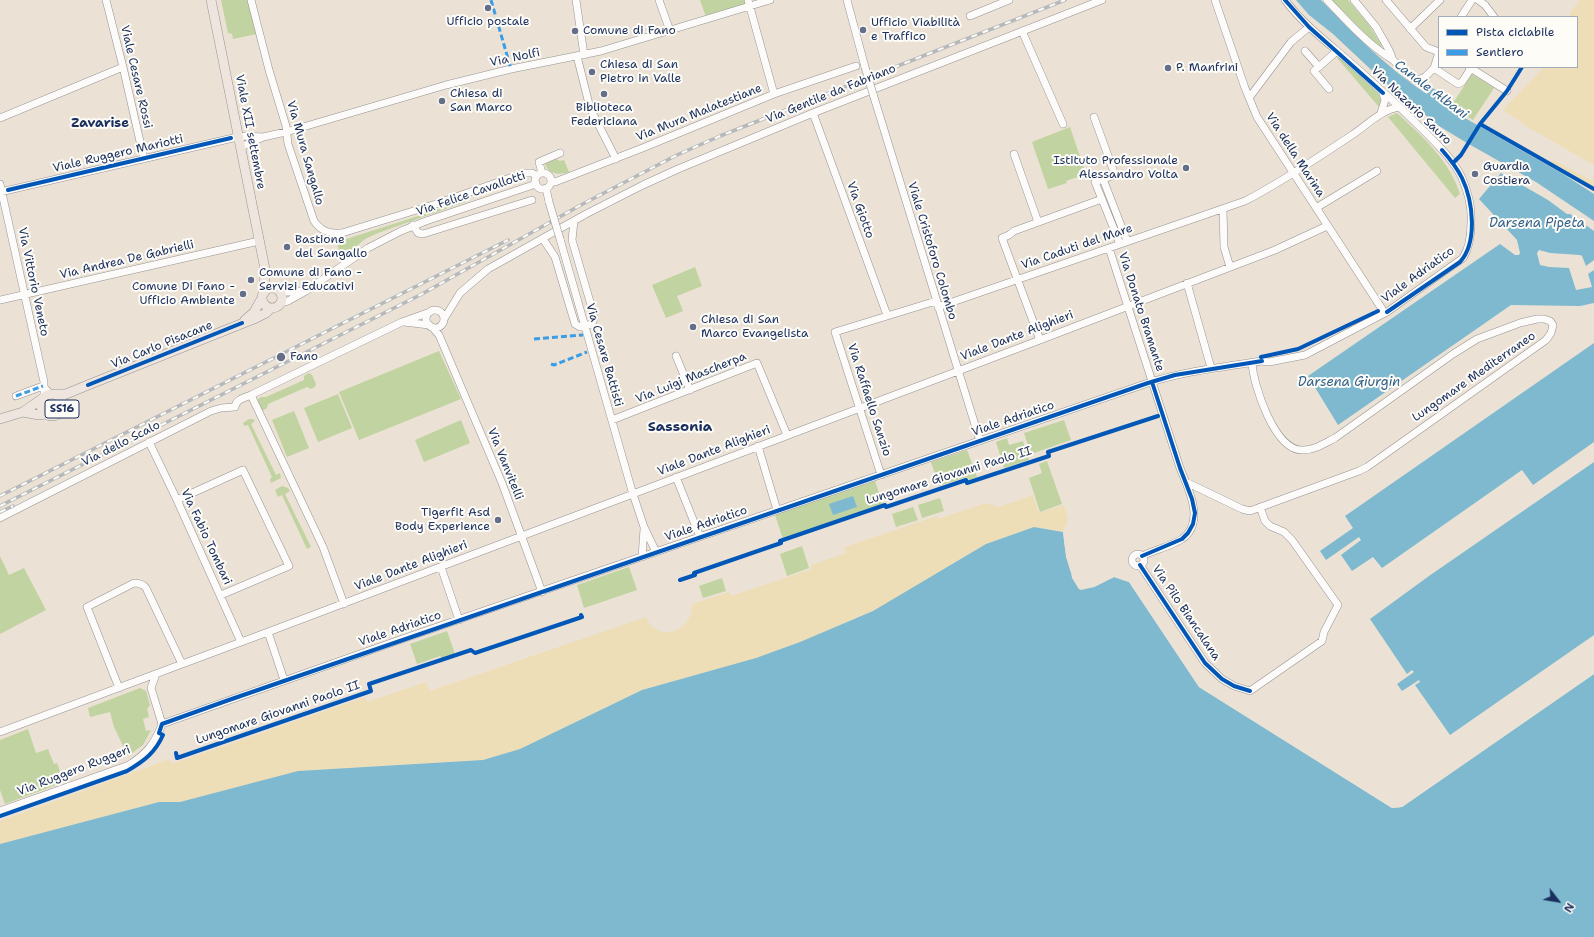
<!DOCTYPE html>
<meta charset="utf-8">
<style>
body{margin:0}
#map{position:relative;width:1594px;height:937px;overflow:hidden;background:#ebe2d5;font-family:"Shantell Sans",sans-serif}
canvas{display:block}
.legend{position:absolute;left:1438px;top:16px;width:140px;height:52px;box-sizing:border-box;background:#fdfcf7;border:1px solid #a3aaba;margin:0;padding:5px 7px;list-style:none;font-size:12px;color:#1b2f5e}
.legend li{display:flex;align-items:center;gap:8px;height:20px}
.legend b{width:20px;border:1px solid #a3aaba}
.north{position:absolute;left:1538px;top:881px;width:40px;height:40px;-webkit-text-stroke:3px #fdfcf7;paint-order:stroke;rotate:121deg;font-size:11px;font-weight:700;line-height:16px;text-align:center;color:#1b2f5e}
.north::after{content:'';display:block;margin:auto;width:14px;height:18px;background:#1b2f5e;clip-path:polygon(50% 0,100% 100%,50% 72%,0 100%)}
</style>
<div id="map">
<canvas width="1594" height="937"></canvas>
<ul class="legend">
<li><b style="height:5px;background:#0057b8"></b>Pista ciclabile</li>
<li><b style="height:5px;background:#3b9de6"></b>Sentiero</li>
</ul>
<div class="north">N</div>
</div>
<script>
const c = document.querySelector('canvas').getContext('2d');
c.lineJoin = 'round';
function fillPath(path, color) { c.fillStyle = color; c.fill(path, 'evenodd'); }
function strokePath(path, color, width, dash) { c.strokeStyle = color; c.lineWidth = width; c.lineCap = dash ? 'butt' : 'round'; c.setLineDash(dash || []); c.stroke(path); }
function label(font, color, halo, rows, align = 'center') {
  c.font = font + ' "Shantell Sans",sans-serif'; c.lineWidth = 4; c.setLineDash([]); c.textBaseline = 'middle'; c.strokeStyle = halo; c.fillStyle = color; for (const [text, x, y, turn = 0] of rows) {
    c.save(); c.translate(x, y); c.rotate((+turn || 0) * Math.PI / 180); c.textAlign = isNaN(turn) ? turn : align; if (halo) c.strokeText(text, 0, 0); c.fillText(text, 0, 0); c.restore();
  }
}
fillPath(new Path2D(`
 M221,0H248L257,34L233,39L232,34L228,33Z
 M700,0H746L747,4L706,17Z
 M1331,0H1348L1369,25L1382,46L1380,48Z
 M1339,57L1378,93L1381,100L1379,107L1337,58Z
 M1472,74L1494,88L1473,120L1451,106Z
 M1397,113C1422,136 1450,161 1460,194L1455,198L1388,117Z
 M1070,127L1086,174L1066,181L1067,183L1048,189L1032,142Z
 M556,159L560,161L564,160L569,172C559,175 549,175 545,164Z
 M465,201V202L378,233L365,239L341,259L337,242Z
 M695,267L702,286L677,296L683,311L666,318L652,285Z
 M439,351L461,399L359,440L339,392Z
 M309,373L312,375L316,384L315,387L311,389L307,387L268,404L267,408L262,411L257,400L261,397H266L304,380V376Z
 M338,394L345,411L311,425L304,408Z
 M294,411L309,448L287,457L272,420Z
 M345,411L352,428L318,442L311,425Z
 M249,419H253L255,421L251,424L276,475L280,473L281,478L271,483L270,479L272,477L248,425L244,426L243,423Z
 M461,420L470,443L424,462L415,440Z
 M1064,420L1071,440L1031,454L1024,433Z
 M1007,438L1009,445L1023,441L1029,460L1004,468L996,442Z
 M967,450L977,477L969,480L967,477L939,486L931,462Z
 M1047,461L1062,504L1040,512L1029,478L1042,473L1039,464Z
 M875,481L883,505L783,539L775,515Z
 M282,486L288,488L290,491L285,494L311,547L307,549L282,495L278,497L275,490Z
 M940,498L944,511L922,518L918,505Z
 M913,507L918,520L896,527L892,514Z
 M802,546L809,568L787,576L780,554Z
 M0,556L9,575L24,568L46,610L0,634Z
 M629,567L637,590L584,608L577,585Z
 M722,578L726,591L703,598L699,586Z
 M447,631L455,654L442,659L440,656L417,664L410,644Z
 M140,688L146,691L150,705L147,709L149,717L143,719L146,731L151,730L143,745L128,756L114,727L110,712L90,717L88,708Z
 M28,729L36,753L48,749L54,764L57,763L64,782L5,804L0,790V740Z`), '#c0d3a0');
fillPath(new Path2D(`
 M1580,0H1594V165L1531,129L1503,110L1544,67H1577V17H1572L1570,13Z
 M1553,160L1591,180L1594,176V187L1551,162Z
 M1033,495L1039,513L1064,505L1068,520L1063,532L1034,527L986,544L873,611L800,642L756,658L642,690L520,749L483,760L298,771L180,802H159L0,844V821L170,759L172,764L365,697L367,702L426,682L430,691L646,617C658,644 693,632 692,604L729,592L731,596L812,569L811,565L846,553L845,547L937,516L938,519L986,503L999,507Z`), '#eddeb7');
fillPath(new Path2D(`
 M1296,0H1321C1354,34 1387,68 1427,94L1431,87L1448,98L1444,106L1563,174L1594,194V221L1536,182L1467,143L1439,126L1382,80L1333,34L1309,15Z
 M1501,173L1548,200L1567,214H1570L1594,231V260L1586,266L1582,256L1580,255L1550,253L1539,250L1537,253L1540,265L1549,267L1569,268L1576,290L1592,287L1588,274L1594,270V303L1580,306L1511,305L1338,425L1308,376L1500,244L1515,255H1519L1520,253L1517,240L1479,199Z
 M1594,343V442L1533,485L1522,470L1382,568L1373,557L1352,571L1341,555L1361,540L1359,537L1326,560L1320,551L1353,528L1345,516Z
 M1594,462V635L1450,735L1415,685L1420,682L1419,680L1402,691L1397,684L1414,672L1412,670L1407,674L1370,619L1429,576Z
 M853,496L857,507L833,515L829,504Z
 M1034,527L1063,532C1065,552 1068,572 1079,589L1094,587L1114,577L1129,582L1199,687L1392,808L1402,807L1594,674V937H0V844L159,802H180L298,771L483,760L520,749L642,690L756,658L800,642L873,611L986,544Z`), '#7eb9cf');
fillPath(new Path2D(`
 M1063,530L1065,532L1068,556L1073,571L1074,578L1080,587L1093,585L1114,575L1130,581L1201,685L1393,806L1401,805L1594,672V674L1402,807L1392,808L1199,687L1129,582L1114,577L1094,587L1081,590L1079,589L1072,578L1071,571L1066,557Z`), '#ebe2d5');
const minor = new Path2D(`
 M106,0L123,67L144,159
 M251,0L269,70L286,126L288,144L314,221C321,231 329,234 342,233L436,204L524,173H532L537,176
 M576,0L584,55
 M659,0L670,31
 M748,0L774,94
 M847,0L865,67
 M1215,0L1245,88L1257,117L1382,309
 M1327,0C1348,22 1367,44 1393,60
 M1354,0L1376,27L1389,50L1393,60L1411,78L1418,80L1425,77L1434,68L1439,52
 M1386,0L1426,47L1439,52
 M1478,0L1485,5L1494,17
 M970,16L1009,0
 M1461,17L1472,0
 M1410,29L1440,0
 M1022,31L1063,124
 M1305,51L1319,67
 M577,56L590,108L616,159
 M1469,67L1507,91
 M1434,68L1458,84L1462,82L1472,67
 M1329,89L1314,71L1337,51
 M873,94L980,441
 M1249,98L1291,42L1309,27
 M813,113L887,315
 M1381,113L1385,100L1383,93
 M1094,117L1115,175L1103,179
 M0,118L123,67
 M241,147L263,137L286,132L446,85L511,69L601,51L770,0
 M1014,154L1038,222
 M542,173L539,162L560,153
 M535 181a8 8 0 1 1 16 0a8 8 0 1 1-16 0Z
 M551,181L555,182L645,147L774,94L856,66
 M0,184L44,382V397
 M546,188L549,202
 M0,192L233,138L246,136L263,137
 M1316,208L1377,171
 M1223,210L1224,247L1230,267
 M413,225L418,233L423,234L532,200
 M543,239L555,257L575,324L580,327L592,324L594,318L593,312L572,240L574,221
 M560,239L632,491L644,527L656,552
 M1120,244L1095,182L1103,179L1127,241
 M1109,248L1180,468C1188,488 1206,522 1182,539C1171,546 1155,550 1142,556
 M1187,283L1211,368
 M280,292L304,291
 M0,300L259,241
 M280,303L288,301L306,291L368,248L401,231L426,221L533,185L536,183
 M938,307L1245,201C1282,182 1317,158 1352,135C1367,125 1381,110 1399,107
 M426 319a9 9 0 1 1 18 0a9 9 0 1 1-18 0Z
 M444,319L460,293L488,269L586,214L643,185L678,169L813,113L1102,0
 M404,322L429,325
 M432,327L439,335L502,483L542,592
 M1040,340L1002,238L1009,235L1014,231L1102,199
 M676,356L690,390
 M43,386L50,394
 M251,395L323,547L344,604
 M16,396L43,386
 M612,420L757,363L787,435
 M149,442L177,500L241,642
 M758,446L777,510
 M881,475L835,332L936,301
 M676,477L700,537
 M1186,482L1242,509L1250,511L1359,471L1367,467L1546,340L1551,333L1553,325L1550,321L1544,319H1537L1520,323L1477,339L1453,354L1335,438C1325,443 1315,450 1303,450C1275,452 1253,385 1252,362
 M177,500L243,470L289,566L221,595
 M0,518L211,411L221,408L235,407C236,399 244,398 251,395L402,322L430,312
 M1132 560a6 6 0 1 1 12 0a6 6 0 1 1-12 0Z
 M642,557L644,529
 M1140,565L1205,663L1222,679L1234,686L1250,691L1322,641L1324,632L1338,605L1292,540L1284,532L1270,526L1265,521L1260,507
 M441,567L459,620
 M268,632L284,680
 M156,674L151,688L162,724
 M119,688L87,607L134,583C139,583 143,584 146,588L182,664
 M162,724L405,638L1148,383C1185,371 1223,367 1262,361L1269,362L1305,355L1387,312L1463,258C1470,247 1471,235 1471,222C1472,207 1468,192 1462,178C1453,159 1437,144 1422,129C1395,102 1366,76 1337,51C1318,35 1300,20 1285,0
 M0,732L268,632L1040,340L1275,250L1327,226
 M0,811L129,765C146,754 155,744 162,724`);
const major = new Path2D(`
 M211,0L265,269L264,293
 M262 298a10 10 0 1 1 20 0a10 10 0 1 1-20 0Z
 M245,320L254,312L262,298
 M41 405a11 11 0 1 1 22 0a11 11 0 1 1-22 0Z
 M55,394H66L88,385L256,318L266,313L271,308
 M23,412L39,415L44,414
 M0,419L23,412L43,398`);
strokePath(minor, '#949294', 8);
strokePath(major, '#949294', 10);
strokePath(minor, '#fcfbf9', 7);
strokePath(major, '#eee5de', 9);
const rail = new Path2D(`
 M0,496L508,240
 M0,506L422,294L579,206L677,155L720,136L1065,0
 M0,512L13,506`);
strokePath(rail, '#b6b8bb', 3.5);
strokePath(rail, '#fdfcf7', 2, [6]);
const minorBridge = new Path2D(`
 M865,67L873,94
 M549,202L560,239`);
strokePath(minorBridge, '#949294', 8, []);
strokePath(minorBridge, '#fcfbf9', 7);
strokePath(new Path2D(`
 M491,0L511,69
 M534,339L583,335
 M551,364L554,365L587,352
 M16,396L43,386`), '#3b9de6', 3, [6, 3]);
strokePath(new Path2D(`
 M1285,0L1309,27L1383,93
 M1480,124L1594,189
 M1453,163L1461,155L1480,124L1507,91L1522,67
 M8,190L231,138
 M1387,312L1460,262C1478,242 1473,201 1462,178C1457,168 1450,159 1442,150
 M1261,357L1298,349L1378,311
 M88,385L242,323
 M1142,556L1182,539L1188,533L1193,524L1195,513L1192,499L1180,468L1152,382
 M1140,565L1205,663L1222,679L1234,686L1250,691
 M680,580L695,575L694,573L781,543L780,541L885,505L886,507L966,480L967,483L1049,456L1048,452L1158,416
 M176,753L177,758L371,691L369,684L471,650L475,653L582,617L581,615
 M0,816L127,771C144,761 155,753 163,735L159,733L162,724L226,701L1148,383L1175,375L1262,361`), '#0057b8', 4);
for (const [x, y, r, color] of [
 [488,8,4,"#646e88"],
 [863,30,4,"#646e88"],
 [575,31,4,"#646e88"],
 [1168,68,4,"#646e88"],
 [592,72,4,"#646e88"],
 [604,94,4,"#646e88"],
 [442,101,4,"#646e88"],
 [1186,168,4,"#646e88"],
 [1475,174,4,"#646e88"],
 [287,247,4,"#646e88"],
 [251,280,4,"#646e88"],
 [243,294,4,"#646e88"],
 [693,327,4,"#646e88"],
 [281,357,5,"#646e88"],
 [498,520,4,"#646e88"]
]) { const dot = new Path2D(); dot.arc(x, y, r, 0, 2 * Math.PI); c.fillStyle = color; c.fill(dot); strokePath(dot, '#fdfcf7', 1.5); }
for (const [x, y, w] of [
 [62,409,34]
]) { const box = new Path2D(); box.roundRect(x - w / 2, y - 9, w, 18, 3); c.fillStyle = '#fdfcf7'; c.fill(box); strokePath(box, '#1b2f5e', 1); }
label('bold 11px', '#1b2f5e', null, [
 ["SS16",62,409]
]);
label('12px', '#1b2f5e', '#fdfcf7', [
 ["Ufficio postale",488,22,"center"],
 ["Ufficio Viabilità",871,23],
 ["e Traffico",871,37],
 ["Comune di Fano",583,31],
 ["Chiesa di San",600,65],
 ["Pietro in Valle",600,79],
 ["P. Manfrini",1176,68],
 ["Chiesa di",450,94],
 ["San Marco",450,108],
 ["Biblioteca",604,108,"center"],
 ["Federiciana",604,122,"center"],
 ["Istituto Professionale",1178,161,"right"],
 ["Alessandro Volta",1178,175,"right"],
 ["Guardia",1483,167],
 ["Costiera",1483,181],
 ["Bastione",295,240],
 ["del Sangallo",295,254],
 ["Comune di Fano -",259,273],
 ["Servizi Educativi",259,287],
 ["Comune Di Fano -",235,287,"right"],
 ["Ufficio Ambiente",235,301,"right"],
 ["Chiesa di San",701,320],
 ["Marco Evangelista",701,334],
 ["Fano",290,357],
 ["Tigerfit Asd",490,513,"right"],
 ["Body Experience",490,527,"right"]
], 'left');
label('12px', '#1b2f5e', '#fdfcf7', [
 ["Via Nolfi",515,58,-12],
 ["Viale Cesare Rossi",136,77,77],
 ["Via Gentile da Fabriano",831,94,-22],
 ["Via Nazario Sauro",1411,106,44],
 ["Via Mura Malatestiane",699,113,-22],
 ["Viale XII settembre",250,132,79],
 ["Via Mura Sangallo",305,153,74],
 ["Viale Ruggero Mariotti",118,154,-13],
 ["Via della Marina",1295,155,57],
 ["Via Felice Cavallotti",471,194,-19],
 ["Via Giotto",860,210,70],
 ["Via Caduti del Mare",1077,247,-19],
 ["Viale Cristoforo Colombo",932,251,73],
 ["Via Andrea De Gabrielli",127,260,-13],
 ["Viale Adriatico",1418,275,-36],
 ["Via Vittorio Veneto",33,282,78],
 ["Via Donato Bramante",1141,312,72],
 ["Viale Dante Alighieri",1017,336,-21],
 ["Via Carlo Pisacane",162,345,-22],
 ["Via Cesare Battisti",604,355,74],
 ["Lungomare Mediterraneo",1474,377,-35],
 ["Via Luigi Mascherpa",691,378,-22],
 ["Via Raffaello Sanzio",869,400,72],
 ["Viale Adriatico",1013,419,-19],
 ["Via dello Scalo",121,444,-27],
 ["Viale Dante Alighieri",714,451,-21],
 ["Via Vanvitelli",505,464,68],
 ["Lungomare Giovanni Paolo II",949,476,-17],
 ["Viale Adriatico",706,524,-19],
 ["Via Fabio Tombari",206,537,65],
 ["Viale Dante Alighieri",411,566,-21],
 ["Via Pilo Biancalana",1186,613,56],
 ["Viale Adriatico",400,629,-19],
 ["Lungomare Giovanni Paolo II",278,713,-19],
 ["Via Ruggero Ruggeri",74,771,-21]
]);
label('italic 13px', '#305f8a', '#fdfcf7', [
 ["Canale Albani",1431,90,37],
 ["Darsena Pipeta",1537,224],
 ["Darsena Giurgin",1349,383]
]);
label('bold 13px', '#1b2f5e', '#fdfcf7', [
 ["Zavarise",100,124]
]);
label('bold 14px', '#1b2f5e', '#fdfcf7', [
 ["Sassonia",680,427]
]);
</script>
